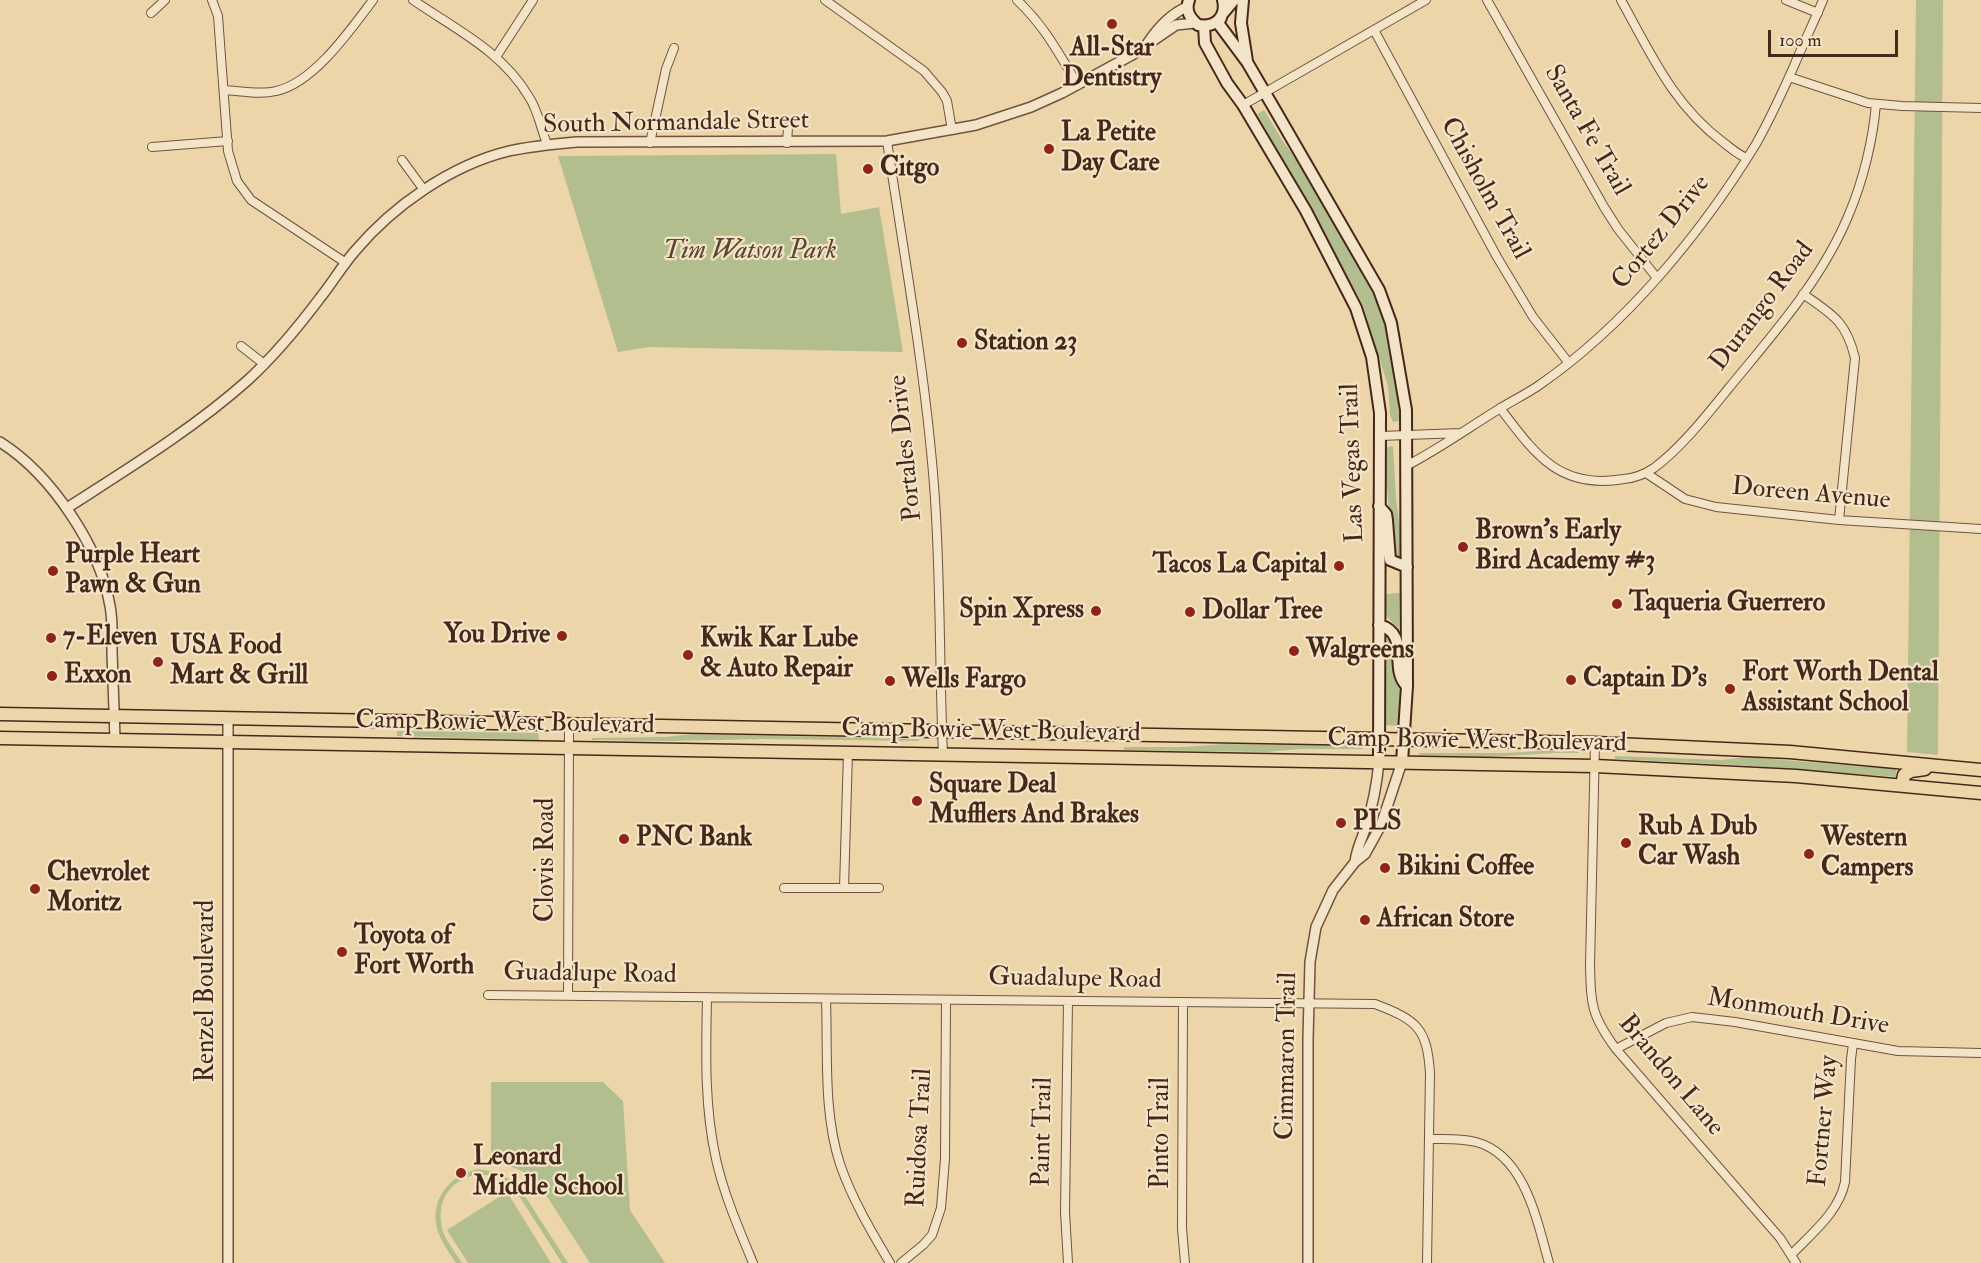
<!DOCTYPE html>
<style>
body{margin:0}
#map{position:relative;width:1981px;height:1263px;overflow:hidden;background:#edd5aa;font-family:"IM FELL Double Pica",serif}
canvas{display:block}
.scale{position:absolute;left:1768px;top:30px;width:130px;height:27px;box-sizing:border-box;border:3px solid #46281a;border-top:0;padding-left:8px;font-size:18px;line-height:21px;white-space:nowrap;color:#46281a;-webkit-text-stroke:4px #f3e4c8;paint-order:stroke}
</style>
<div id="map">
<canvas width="1981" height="1263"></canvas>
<div class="scale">100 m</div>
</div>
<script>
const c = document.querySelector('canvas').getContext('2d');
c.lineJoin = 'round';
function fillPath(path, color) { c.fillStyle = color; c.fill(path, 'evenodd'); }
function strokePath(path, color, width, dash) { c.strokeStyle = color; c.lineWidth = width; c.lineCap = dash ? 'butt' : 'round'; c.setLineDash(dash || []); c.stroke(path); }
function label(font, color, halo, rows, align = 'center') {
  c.font = font + ' "IM FELL Double Pica",serif'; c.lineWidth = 4.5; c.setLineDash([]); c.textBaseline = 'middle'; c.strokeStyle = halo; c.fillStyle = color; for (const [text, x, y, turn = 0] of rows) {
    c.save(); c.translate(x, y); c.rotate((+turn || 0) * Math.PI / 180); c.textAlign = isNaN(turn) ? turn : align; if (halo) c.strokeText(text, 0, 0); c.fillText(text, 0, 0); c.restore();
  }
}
fillPath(new Path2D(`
 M1916,0H1943L1938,755L1907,752Z
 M1264,110L1282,140L1302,167L1323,201L1374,296L1386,326L1393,356L1398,386L1400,421L1393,422L1390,415L1388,386L1363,305L1257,114Z
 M836,154L841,214L879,207L903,352L649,347L618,352L558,156Z
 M1393,446L1396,498L1400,528V560L1396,559L1393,550L1386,477V447Z
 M1399,593L1400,594L1399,629L1386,616V594Z
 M1387,638L1393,640C1395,660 1406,710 1398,726L1386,725V642Z
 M397,731L538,733L539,740L397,736Z
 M693,734L919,739V741L763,739L666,741L592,740V738L665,737Z
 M1223,744L1363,746V749H1300L1266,752L1124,750V747H1185Z
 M1554,750L1578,751L1579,753H1554L1490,757L1419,755V753H1507Z
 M1615,756L1722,760L1746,757L1896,769V777L1737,765L1615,759Z
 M491,1082H603L623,1101L630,1210L665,1263H590L544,1192L522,1171L491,1159Z
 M478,1169L500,1173L518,1185L568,1263H562L514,1188C485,1160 436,1179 441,1222C442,1237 454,1250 462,1263H456C450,1254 443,1244 439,1234C427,1203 448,1175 478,1169Z
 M507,1192L551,1263H468L447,1230Z`), '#b2be8d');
const minor = new Path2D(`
 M212,0L218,16L228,151L237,181L251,200L346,263
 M413,0C455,29 502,51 529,97C538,110 541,129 547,144
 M825,0L924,71L942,92L947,101L952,130
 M1017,0C1046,28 1057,51 1078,85
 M1487,0L1604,207L1618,229L1657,278
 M1621,0C1651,54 1673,105 1724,143C1731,148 1738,155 1747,158
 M1786,0L1818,13
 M151,13L165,0
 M1374,30L1497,257L1533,317L1568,362
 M496,57L533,0
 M1789,77L1868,103L1902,106L1981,108
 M225,90C241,91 261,95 276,91C314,83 351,29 373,0
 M1243,105L1426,0
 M887,141C904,255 925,370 934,485C941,574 939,664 943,754
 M650,143L666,69L674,48
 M787,143L788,127
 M152,147L228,141
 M402,160L424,190
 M1803,294C1833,315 1846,321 1855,358L1839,520
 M241,346L264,364
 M1500,408C1535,454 1559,490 1624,479C1635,478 1645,474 1654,468C1681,448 1707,415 1728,389C1773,334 1822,280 1849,214C1863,181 1873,140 1876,104
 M1380,436L1461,433
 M1406,466C1439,449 1468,428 1499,409C1512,401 1526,394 1538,386C1625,326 1701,234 1756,144C1770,119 1782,93 1794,66C1803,44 1814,22 1823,0
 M1646,473L1685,499L1716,507L1839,520L1981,529
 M1595,743L1590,965C1591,1005 1591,1015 1616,1049L1780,1238L1796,1263
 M784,888H879
 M844,888L848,752
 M488,995L1375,1004C1417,1020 1427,1028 1430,1073L1427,1263
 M568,996L569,725
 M707,997C706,1052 704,1105 716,1159C724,1195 739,1229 753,1263
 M826,999C828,1053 823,1112 840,1164C852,1199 871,1231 890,1263
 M1068,1001L1065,1212L1068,1263
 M1183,1002L1182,1228L1185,1263
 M1616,1049L1666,1023L1692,1017L1735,1022L1898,1051L1981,1053
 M1430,1139C1445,1139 1461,1138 1476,1142C1525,1155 1537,1221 1549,1263
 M1791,1255C1812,1233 1839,1212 1845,1182L1851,1059L1853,1044
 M901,1263L923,1245L932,1235L941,1208L945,1159L946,1000`);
const tertiary = new Path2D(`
 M1147,44C1157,29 1170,14 1187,7
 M0,442C51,474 100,547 110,606C113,621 112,637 112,652C113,681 114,710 115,739
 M67,508C129,468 193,429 248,380C274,356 299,326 320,298C332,283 342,266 355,251C393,206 451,165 509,151C531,146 554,144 576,142L887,141L976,125L1031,107L1062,93L1132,55L1176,25L1195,23
 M1355,862C1357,846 1362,840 1366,826C1373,805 1377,784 1379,761
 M228,1263V719
 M1308,1263V1039L1310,962L1316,927L1333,890L1355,862L1365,854L1381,825L1402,762`);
const secondary = new Path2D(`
 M1189,0C1185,11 1190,18 1198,25C1215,28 1227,17 1223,0
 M1243,0L1241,23L1247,61
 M1224,12L1234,0
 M1221,18L1218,23L1247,62L1278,115L1379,290L1391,323L1406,410L1407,686L1402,762
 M1204,26L1205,43L1227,83L1243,105L1306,211L1356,308L1372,357L1380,413L1379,761
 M1379,506L1386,514L1387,520L1390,560L1407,567
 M1379,625C1410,633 1390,666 1405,684`);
const primary = new Path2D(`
 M0,714L1595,743L1790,752L1981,770
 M0,738L1595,766L1796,776L1981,793
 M1902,785L1904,775L1911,771L1925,769`);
strokePath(minor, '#70533e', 10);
strokePath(tertiary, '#70533e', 12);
strokePath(secondary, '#46281a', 14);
strokePath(primary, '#46281a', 15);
strokePath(minor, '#f3e4c8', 8);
strokePath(tertiary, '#f3e4c8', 9);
strokePath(secondary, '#f3e4c8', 10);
strokePath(primary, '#edd5aa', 12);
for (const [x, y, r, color] of [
 [1112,24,6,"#8f2418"],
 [1049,149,6,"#8f2418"],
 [868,169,6,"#8f2418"],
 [962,343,6,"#8f2418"],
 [1463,547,6,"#8f2418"],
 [1339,566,6,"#8f2418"],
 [53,571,6,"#8f2418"],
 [1617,604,6,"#8f2418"],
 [1096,611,6,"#8f2418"],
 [1190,612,6,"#8f2418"],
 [562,636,6,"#8f2418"],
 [51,638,6,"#8f2418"],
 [1294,651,6,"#8f2418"],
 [688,655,6,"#8f2418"],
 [158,662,6,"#8f2418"],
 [52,676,6,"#8f2418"],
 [1571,680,6,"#8f2418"],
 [890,681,6,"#8f2418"],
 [1730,689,6,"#8f2418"],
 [917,801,6,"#8f2418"],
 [1341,823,6,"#8f2418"],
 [624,839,6,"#8f2418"],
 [1626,843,6,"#8f2418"],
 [1809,854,6,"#8f2418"],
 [1385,868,6,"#8f2418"],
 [35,889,6,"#8f2418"],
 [1365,920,6,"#8f2418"],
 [342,952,6,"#8f2418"],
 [461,1173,6,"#8f2418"]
]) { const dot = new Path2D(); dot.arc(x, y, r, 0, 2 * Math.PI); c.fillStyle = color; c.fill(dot); strokePath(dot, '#f3e4c8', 2); }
label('bold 26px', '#46281a', '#f3e4c8', [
 ["All-Star",1112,49,"center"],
 ["Dentistry",1112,79,"center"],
 ["La Petite",1061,134],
 ["Day Care",1061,164],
 ["Citgo",880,169],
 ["Station 23",974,343],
 ["Brown's Early",1475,532],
 ["Bird Academy #3",1475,562],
 ["Purple Heart",65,556],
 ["Pawn & Gun",65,586],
 ["Tacos La Capital",1327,566,"right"],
 ["Taqueria Guerrero",1629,604],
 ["Spin Xpress",1084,611,"right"],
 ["Dollar Tree",1202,612],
 ["You Drive",550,636,"right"],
 ["7-Eleven",63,638],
 ["Kwik Kar Lube",700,640],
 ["& Auto Repair",700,670],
 ["USA Food",170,647],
 ["Mart & Grill",170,677],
 ["Walgreens",1306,651],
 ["Fort Worth Dental",1742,674],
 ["Assistant School",1742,704],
 ["Exxon",64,676],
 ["Captain D's",1583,680],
 ["Wells Fargo",902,681],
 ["Square Deal",929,786],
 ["Mufflers And Brakes",929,816],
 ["PLS",1353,823],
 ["Rub A Dub",1638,828],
 ["Car Wash",1638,858],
 ["PNC Bank",636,839],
 ["Western",1821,839],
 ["Campers",1821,869],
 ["Bikini Coffee",1397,868],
 ["Chevrolet",47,874],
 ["Moritz",47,904],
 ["African Store",1377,920],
 ["Toyota of",354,937],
 ["Fort Worth",354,967],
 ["Leonard",473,1158],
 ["Middle School",473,1188]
], 'left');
label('26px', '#46281a', '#f3e4c8', [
 ["South Normandale Street",676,124,-1],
 ["Santa Fe Trail",1586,131,60],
 ["Chisholm Trail",1484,189,61],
 ["Cortez Drive",1662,233,-51],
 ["Durango Road",1763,307,-53],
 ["Portales Drive",907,448,-96],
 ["Las Vegas Trail",1354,463,-92],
 ["Doreen Avenue",1811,495,5],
 ["Camp Bowie West Boulevard",505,724,1],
 ["Camp Bowie West Boulevard",991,732,1],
 ["Camp Bowie West Boulevard",1477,742,1],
 ["Clovis Road",547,860,-90],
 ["Guadalupe Road",590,975,1],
 ["Guadalupe Road",1075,980,1],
 ["Renzel Boulevard",207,991,-90],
 ["Monmouth Drive",1798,1013,9],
 ["Cimmaron Trail",1288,1056,-89],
 ["Brandon Lane",1670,1076,50],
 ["Fortner Way",1825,1121,-85],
 ["Paint Trail",1044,1132,-89],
 ["Pinto Trail",1162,1133,-90],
 ["Ruidosa Trail",921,1138,-87]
]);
label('italic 26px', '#5c4631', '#f3e4c8', [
 ["Tim Watson Park",750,252]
]);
</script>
